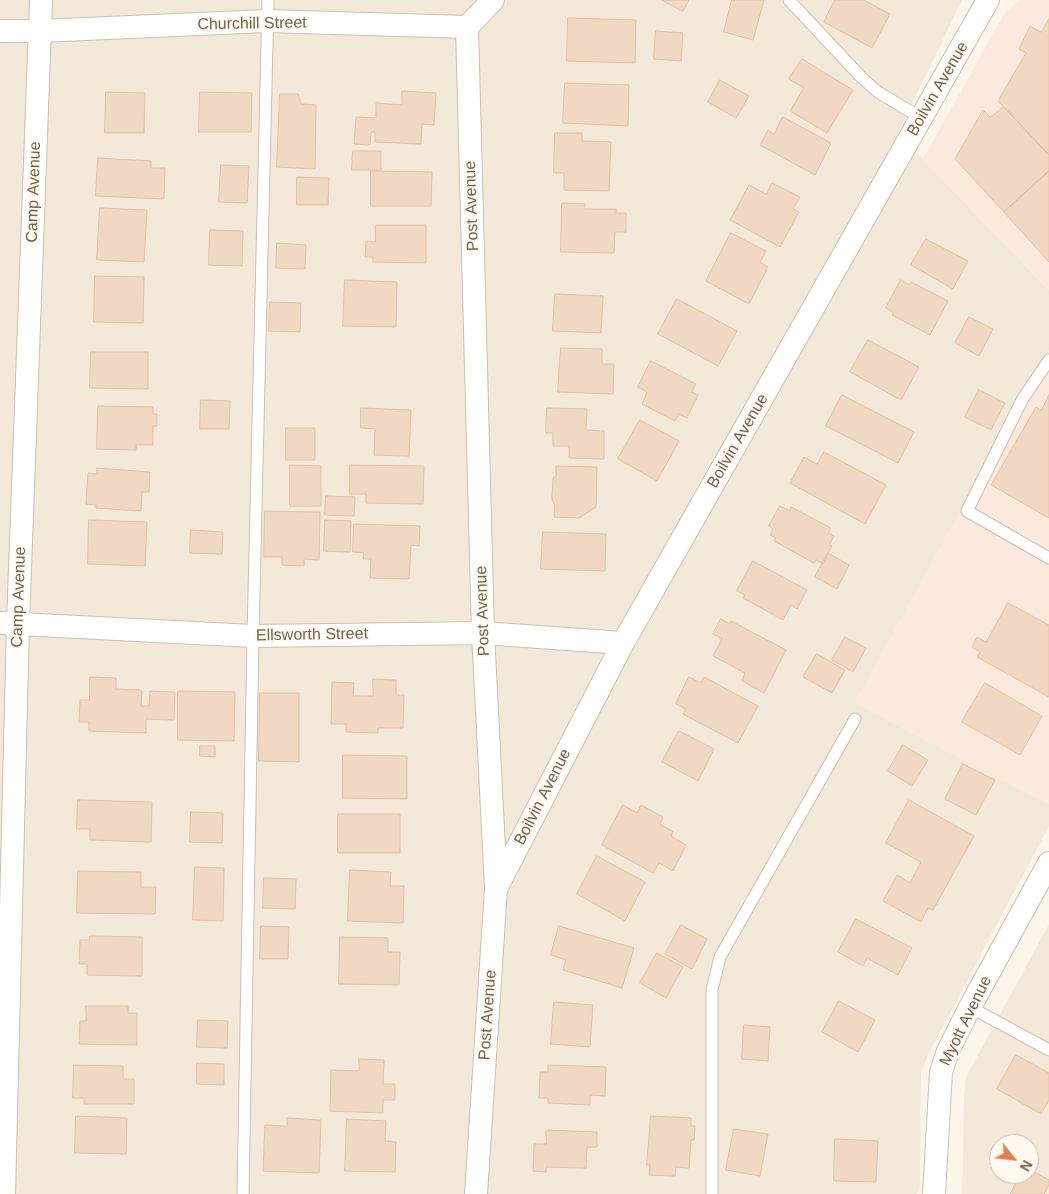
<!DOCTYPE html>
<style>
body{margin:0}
#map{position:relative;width:1049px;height:1194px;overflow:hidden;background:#fcf6ea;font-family:Helvetica,sans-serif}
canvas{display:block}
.north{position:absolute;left:989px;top:1134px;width:50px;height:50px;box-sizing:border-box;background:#fefaf0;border:1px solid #c8bcaf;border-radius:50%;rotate:119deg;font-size:14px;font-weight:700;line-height:20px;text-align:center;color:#765f4d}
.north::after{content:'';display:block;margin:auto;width:18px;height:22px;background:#e07f54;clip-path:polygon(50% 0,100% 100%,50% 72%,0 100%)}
</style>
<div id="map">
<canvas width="1049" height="1194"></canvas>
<div class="north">N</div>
</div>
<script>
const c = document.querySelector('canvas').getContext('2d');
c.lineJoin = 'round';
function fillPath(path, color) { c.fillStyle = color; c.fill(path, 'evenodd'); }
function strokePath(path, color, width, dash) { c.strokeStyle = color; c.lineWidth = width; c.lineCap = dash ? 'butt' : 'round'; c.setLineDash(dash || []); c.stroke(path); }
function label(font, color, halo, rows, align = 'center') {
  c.font = font + ' Helvetica,sans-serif'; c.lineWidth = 4; c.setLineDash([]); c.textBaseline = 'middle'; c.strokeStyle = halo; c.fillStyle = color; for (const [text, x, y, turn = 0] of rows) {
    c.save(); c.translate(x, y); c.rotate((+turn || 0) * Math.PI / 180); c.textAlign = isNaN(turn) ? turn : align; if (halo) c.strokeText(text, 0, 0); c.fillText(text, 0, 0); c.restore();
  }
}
fillPath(new Path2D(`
 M0,0H491L470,26L506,0H962L898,133L1049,290V351L855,703L1049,804V826L928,1055L921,1073L920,1183L917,1194H0Z
 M1049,924V1194H962L964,1096L966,1077ZM999,1144H1029V1174H999Z`), '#f3e9d8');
fillPath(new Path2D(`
 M1019,0H1049V290L923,159L1004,14Z
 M1049,351V804L855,703Z`), '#fce9de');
const building = new Path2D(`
 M662,0H689L683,11Z
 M732,0H764L753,40L724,32Z
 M835,0H864L890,14L872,48L824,22Z
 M568,18L636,20L635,63L567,61Z
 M1049,19V155L998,101L1026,53L1019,49L1030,26L1041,32Z
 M656,31L683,33L681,61L654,59Z
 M802,59L853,90L827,133L790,111L804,88L789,79Z
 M720,80L749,96L736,118L708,102Z
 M565,83L629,85L628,126L563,123Z
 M402,91L436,93L434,125L422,124L421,144L375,142V132H371L370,145L354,144L356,117L376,118V103L402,105Z
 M106,92L145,93L144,133H105Z
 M200,92L252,93L251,132H199Z
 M280,94H298L301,104L316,105L315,169L277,167Z
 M1004,107L1049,155V171L1004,212L955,159L983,110L990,117Z
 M783,117L831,143L815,175L760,145L768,130L774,134Z
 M555,133H582V141L611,142L609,191L564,190V173H554Z
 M353,151H381V170H352Z
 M98,158L151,161V168H165L164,199L96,196Z
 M221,165L249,166L247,203L219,202Z
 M371,171L432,172L431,206H371Z
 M1049,171V262L1004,212Z
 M297,177L329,178L328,205H297Z
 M772,183L800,197L793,209L799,212L780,247L730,220L749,185L766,194Z
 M562,203L585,204V209H616V213H626V232H615L614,253L561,252Z
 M100,208L147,210L144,262L97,260Z
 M376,225H426V263L373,262V257H365L366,241L375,242Z
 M210,230L243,231L242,266L209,265Z
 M731,233L766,251L760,262L768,267L749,304L706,281Z
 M926,239L968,261L953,289L911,265Z
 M277,243L306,245L305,269L276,268Z
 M95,276L144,277L143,323L94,322Z
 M345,280L397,282L396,327L343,326Z
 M901,280L909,285L911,282L948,301L930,335L892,315L894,313L886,308Z
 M555,294L603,296L601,333L553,331Z
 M677,299L737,331L718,366L658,334Z
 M270,302L301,303L300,332L269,331Z
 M969,317L993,329L979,356L955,343Z
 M868,340L919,367L901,400L850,372Z
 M561,348L602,349V364H614L613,394L558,392Z
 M91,352H148V389L90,388Z
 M651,361L696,384L692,392L698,395L687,418L679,414L675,421L642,404L647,392L638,387Z
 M979,390L1005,403L991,430L965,417Z
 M842,395L914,432L898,463L826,426Z
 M1049,395V518L991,485L1036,407L1041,410Z
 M201,400L230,401L229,429H200Z
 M98,406L153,407V414H157V426H153V445H136V450L97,449Z
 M361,408L411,410L409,456L374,455L375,429L361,428Z
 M547,408L587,409L586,430L604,431V459L569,458V446H553V433H546Z
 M640,420L679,441L657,481L618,459Z
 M286,428H315V460H286Z
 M824,452L886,485L865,524L790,483L804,457L817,464Z
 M290,465L321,466V506H290Z
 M350,465L424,466L423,504L366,503V494H350Z
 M556,466L597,467L596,507L579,518L554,517L555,506L552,499L553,478L556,476Z
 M97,468L150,472L149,492H142L141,511L96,508V505L86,504L88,473L97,474Z
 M326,496L355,497L354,516L325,515Z
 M780,506L790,511L791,507L831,528L828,533L834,536L829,545L832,546L823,564L816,560L814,563L774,541L776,538L770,535L773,529L769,526Z
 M265,511L320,512L319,560L304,559V566L282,565V557H264Z
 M89,520L147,522L145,566L88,564Z
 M325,520L351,521L350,552L324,551Z
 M354,524L420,526L419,546L411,545L409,579L370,578L371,559H363L364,553L353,552Z
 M191,530L223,532L222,554L190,553Z
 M543,532L606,534L605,571L541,569Z
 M828,553L849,565L837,589L815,577Z
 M753,561L807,590L797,609L791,605L783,620L743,598L745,595L737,591Z
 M1008,603L1049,625V697L977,657L980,652L972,647L977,637L986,642Z
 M721,619L729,624L731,621L786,650L764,693L742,681L745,673L713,656L722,639L713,634Z
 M845,637L866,648L853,672L832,660Z
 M817,654L845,670L832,693L803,677Z
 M90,677L116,678V689L142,690L141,706H149L150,691L175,692L174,720L146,719V733L89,731V722H79L80,700H89Z
 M689,677L701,683L704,677L758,706L738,743L683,714L686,709L676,704Z
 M373,679L396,680V695H404L403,728H378V733L346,732V724H331L332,682L354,683L353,696H373Z
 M985,683L1042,716L1020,755L962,722Z
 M178,691L235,692L234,741L178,740Z
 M260,693H299V762L259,761Z
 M679,731L714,749L698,781L662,762Z
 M903,745L928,760L912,786L888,771Z
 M200,746H215V757L200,756Z
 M343,755L407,756V799L343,798Z
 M963,764L995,780L976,815L945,799Z
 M78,800L152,802L151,842L90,840V829H77Z
 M909,800L974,836L933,910L928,908L921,922L883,901L897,875L910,883L921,862L886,843Z
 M623,805L637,813L641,805L663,817L660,824L673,832L671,836L686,845L673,871L659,863L653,873L602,845Z
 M191,812L223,813L222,843L190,842Z
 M338,814H400V853H338Z
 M597,856L645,882L625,921L577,894Z
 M195,867L224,868L223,921L193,920Z
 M350,870L391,872L390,886H404L403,923L348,921Z
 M78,871L141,872V887H156L155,914L77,913Z
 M264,878L296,879L295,909L263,908Z
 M856,919L912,948L898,975L867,958L863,966L838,952Z
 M681,925L707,939L692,969L665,954Z
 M261,926L289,927L288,959H260Z
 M559,926L634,948L622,988L563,970L566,960L551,955Z
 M90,936L142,937V976L87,975V964H79L80,940H89Z
 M340,937L388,938V952H400L399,985L339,984Z
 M657,953L683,967L666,998L640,983Z
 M839,1001L875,1020L858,1052L822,1032Z
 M554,1002L593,1005L590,1047L551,1044Z
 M86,1006H128V1013H137V1045L79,1044L80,1021H86Z
 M198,1020L228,1021L227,1048L197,1047Z
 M744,1025L770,1027L768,1061L742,1059Z
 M1016,1055L1049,1073V1100L1041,1114L997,1089Z
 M359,1059L384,1060L383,1084H395V1100H383V1113L330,1111L331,1070L359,1071Z
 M197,1063L224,1064V1085L197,1084Z
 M74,1065L123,1066V1079H134V1104H84V1098H73Z
 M548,1065L606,1067L605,1096L590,1095V1105L548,1103V1098H539L540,1072H548Z
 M76,1116L127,1118L126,1154L75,1153Z
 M651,1116L691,1118V1126H695L694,1140H691L689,1168L676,1167L675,1176L649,1175L650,1165H647Z
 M287,1118L321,1120L319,1173L263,1171L265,1125L287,1126Z
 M347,1119L386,1121L385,1141L396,1142L395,1172L345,1171Z
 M734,1129L768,1134L760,1176L726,1170Z
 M546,1130L597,1132V1147H587L586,1168L546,1167V1172L533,1171L534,1144H546Z
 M835,1139L878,1141L876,1182L834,1181Z
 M1029,1169L1049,1180V1185L1044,1194H1010L1021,1174H1029Z`);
fillPath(building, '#f0d8c2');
strokePath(building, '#e2c0a3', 1);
const service = new Path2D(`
 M789,0L861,77L878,92L921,118
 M1049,360L1022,400L967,511L1049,558
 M970,1007L1049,1050
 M243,1194L253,636L268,0
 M712,1194V990L720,957L855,719`);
const minor = new Path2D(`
 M467,27L483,633L496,888L476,1194
 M0,31H40L267,21L467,27L493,0
 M0,623L253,636L483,633L623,643
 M497,887L623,643L988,0
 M4,1194L18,623L41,0
 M934,1194L941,1072L948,1051L970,1007L1049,863`);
strokePath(service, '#cebfaf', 13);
strokePath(minor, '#cebfaf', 24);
strokePath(service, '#fff', 11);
strokePath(minor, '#fff', 22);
label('16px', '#765f4d', '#fefaf0', [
 ["Churchill Street",252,24,-1],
 ["Boilvin Avenue",938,89,-60],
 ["Camp Avenue",34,192,-88],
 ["Post Avenue",472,206,-92],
 ["Boilvin Avenue",738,441,-60],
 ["Camp Avenue",19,597,-88],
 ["Post Avenue",483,611,-92],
 ["Ellsworth Street",312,635,-1],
 ["Boilvin Avenue",543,797,-63],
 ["Post Avenue",488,1015,-86],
 ["Myott Avenue",966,1021,-64]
]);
</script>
